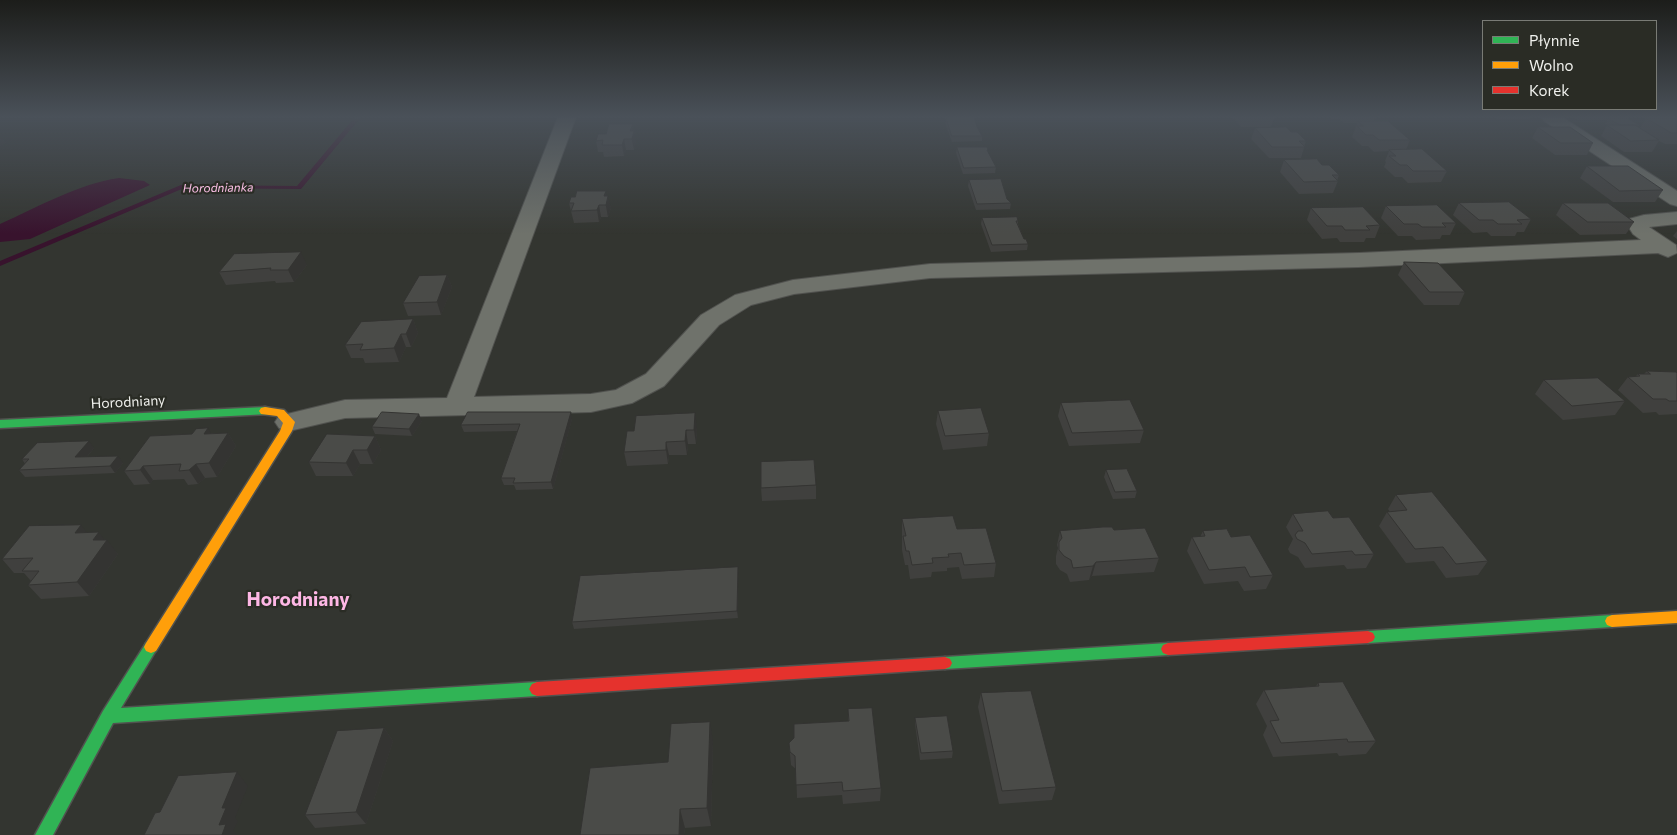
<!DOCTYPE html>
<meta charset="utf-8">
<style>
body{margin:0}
#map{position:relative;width:1677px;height:835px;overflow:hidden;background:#333530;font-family:Commissioner,sans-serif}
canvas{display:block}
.legend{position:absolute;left:1482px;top:20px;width:175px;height:90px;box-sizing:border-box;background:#2a2c25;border:1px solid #797b75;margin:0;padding:6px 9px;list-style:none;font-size:15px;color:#f0f1ed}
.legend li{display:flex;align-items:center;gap:10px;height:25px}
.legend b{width:25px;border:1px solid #797b75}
</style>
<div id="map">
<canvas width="1677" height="835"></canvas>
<ul class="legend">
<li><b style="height:6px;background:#30b455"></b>Płynnie</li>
<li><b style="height:6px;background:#ff9f0a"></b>Wolno</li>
<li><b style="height:6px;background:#e5322d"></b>Korek</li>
</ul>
</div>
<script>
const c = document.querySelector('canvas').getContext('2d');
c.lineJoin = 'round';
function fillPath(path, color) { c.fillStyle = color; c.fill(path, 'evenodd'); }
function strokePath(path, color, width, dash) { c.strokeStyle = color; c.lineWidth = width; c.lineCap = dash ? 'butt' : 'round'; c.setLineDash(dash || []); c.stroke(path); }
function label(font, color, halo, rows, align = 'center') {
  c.font = font + ' Commissioner,sans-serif'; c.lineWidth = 4.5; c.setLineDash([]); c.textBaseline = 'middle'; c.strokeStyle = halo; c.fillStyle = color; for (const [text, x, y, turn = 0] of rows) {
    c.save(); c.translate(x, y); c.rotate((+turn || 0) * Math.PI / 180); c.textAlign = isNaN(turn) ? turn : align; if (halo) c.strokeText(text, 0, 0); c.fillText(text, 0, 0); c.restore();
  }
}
fillPath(new Path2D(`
 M119,178L144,181L150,185L30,239L0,242V224C38,207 78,184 119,178Z`), '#38132d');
fillPath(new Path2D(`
 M355,117H361L301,189L184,188L0,266V261L181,185L297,186Z`), '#38132d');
const street = new Path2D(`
 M558,117H576L474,397L591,394L616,390L646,374L701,315L735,295L793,280L930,264L1359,253L1641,240L1633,234L1626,223L1629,219L1644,215L1677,212V224L1649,227L1676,245L1677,253L1668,257L1658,253L1359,267L930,278L794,294L751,305L719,325L664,386L632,403L591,412L345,418L289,431L279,428L275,422L279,416L345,400L447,398Z
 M1541,117H1562L1677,191V206L1670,204L1544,121Z`);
const fast = new Path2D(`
 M265,407L269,408L271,411L269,414L0,428V420Z
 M1612,615L1617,617L1619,621L1617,625L1612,627L1368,643L1363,641L1361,637L1363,633L1368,631Z
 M151,641L156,643L158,647L121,708L537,682L542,684L545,689L542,694L537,696L113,723L53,835H35L103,711L146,643Z
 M1168,643L1173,645L1175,649L1173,653L1168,655L945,669L940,667L938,663L940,659L945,657Z`);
const slow = new Path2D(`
 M265,407L284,410L295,422L292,431L156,651L151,653L146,651L144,647L146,643L280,431L283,423L277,416L261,414L259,411L261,408Z
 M1677,611V623L1612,627L1607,625L1605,621L1607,617L1612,615Z`);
const jam = new Path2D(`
 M1368,631L1373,633L1375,637L1373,641L1368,643L1168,655L1163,653L1161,649L1163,645L1168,643Z
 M945,657L950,659L952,663L950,667L945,669L537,696L532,694L529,689L532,684L537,682Z`);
strokePath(street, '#51524f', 2);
strokePath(fast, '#51524f', 3);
strokePath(slow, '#51524f', 3);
strokePath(jam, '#51524f', 3);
fillPath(street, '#6f726b');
fillPath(fast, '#30b455');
fillPath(slow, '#ff9f0a');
fillPath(jam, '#e5322d');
fillPath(new Path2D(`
 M946,117L977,127L982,136V141L952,142L945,123Z
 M1232,117H1275L1271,127H1241Z
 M1330,117H1376L1374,121L1410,140L1406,150L1447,171L1441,182L1408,183L1402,177H1395L1384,167L1386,162L1385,161L1389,151L1374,152L1368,146H1362L1352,137L1357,123H1344L1339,119H1332Z
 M1494,117H1530L1529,119H1497Z
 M1573,117H1626V118L1640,125L1638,127L1640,128L1646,118L1677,117V144H1665L1659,141L1652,152H1624L1601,136L1607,125L1605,124L1608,120H1577Z
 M633,124L636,142L634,150H626L624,156L604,157L603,152H598L596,141L606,134Z
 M1538,127L1593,143L1587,155H1555L1532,138Z
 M1255,128L1291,132L1306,141L1301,158H1269L1251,139Z
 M957,147L988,150V153L996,167L995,173L963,174L956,153Z
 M1284,160L1322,165L1339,175L1337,181H1338L1333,193L1299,194L1280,172Z
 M1587,166L1663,190L1655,202H1613L1580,178Z
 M969,180L1007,199L1011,203L1010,209L976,210L968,186Z
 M607,196L611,208L608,217H601L599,222L574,223L569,203Z
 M1459,203L1531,219L1524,232H1517L1515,236H1491L1487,232L1473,233L1453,215Z
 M1563,203L1634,222L1626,234L1580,235L1556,215Z
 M1386,206L1456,223L1450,235H1442L1440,239L1416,240L1412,236H1398L1381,218Z
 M1311,208L1380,225L1375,238H1366L1364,242H1340L1337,238L1322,239L1307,220Z
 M982,218L1018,221V224L1024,239L1028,244L1027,250L991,252L981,224Z
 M1677,231V239L1673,236Z
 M1404,262L1465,292L1459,305H1424L1398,275Z
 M307,265L294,282L276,283L275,281L226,285L219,272Z
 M447,275L452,287L441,315L408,316L403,303Z
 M413,319L418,333L411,347H406L399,362L365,363L363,358H351L345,345Z
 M1647,371L1677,373V414L1659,415L1656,412L1643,413L1618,390L1628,377L1636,376L1638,374H1644Z
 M1544,380L1625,401L1615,415L1563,420L1535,394Z
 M1061,403L1144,430L1140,443L1069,446L1058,416Z
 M938,411L989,433L987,446L943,450L936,424Z
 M572,419L553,489L516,490L514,485H504L501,478L517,431L464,432L461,425Z
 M422,421L412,436L375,434L372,427Z
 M697,427L696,444H688L687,455H669L668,464L627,466L624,452Z
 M211,433H228L236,446L217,477L205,478L198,484L188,485L184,479L153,480L150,484L134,485L124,471Z
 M375,436L381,450L373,464H360L353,476H316L309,462Z
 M94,448L87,457L123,463L115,473L25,477L19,470L25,464L22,459Z
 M1106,470L1137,491L1135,498L1113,499L1104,477Z
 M816,485V499L762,501L761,488Z
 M1396,495L1488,561L1478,575L1446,578L1434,561L1406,563L1379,526L1387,512H1390L1388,509Z
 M1293,514L1333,518L1374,554L1366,568L1347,569L1344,565L1305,568L1298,557L1290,553L1288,549L1293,539L1286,527Z
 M902,519L957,529L996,563L994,577L962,579L959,567L947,568V571L932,572L931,577L910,579L908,565H905L902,550Z
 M1114,530L1159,558L1154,572L1092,576L1089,580L1070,582L1067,574L1060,570L1056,564V556L1058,548L1057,545L1060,531Z
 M1203,531L1231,537L1273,575L1266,589L1244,591L1238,581L1204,584L1187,551L1192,537H1200Z
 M87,533L105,540L118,554L89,596L41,599L28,585L31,581L24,573H14L2,559Z
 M738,574V618L574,629L572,622Z
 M1318,683L1376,741L1366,754L1339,756L1337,753L1273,757L1263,735L1267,726L1256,704L1264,690L1316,686Z
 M981,693L1056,787L1052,800L999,804L978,707Z
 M848,709L881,788L880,801L843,804L842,795L797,798L796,769L791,765L789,743L848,721Z
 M915,718L953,751L952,758L920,760L915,724Z
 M384,728L393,741L366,824L315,828L305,815Z
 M713,741L711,826L685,828L684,835H580L668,762Z`), '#40403e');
fillPath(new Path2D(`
 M633,124L636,142L634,150L630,131Z
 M3,138L7,143L0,147V139Z
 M624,139L626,150L624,156L622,145Z
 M606,191L608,199V196L611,208L608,217L604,196Z
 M599,205L601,217L599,222L597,210Z
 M301,252L307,265L294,282L288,270Z
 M447,275L452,287L441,315L437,302Z
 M413,319L418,333L411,347L406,334Z
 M401,334L406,347L399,362L394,348Z
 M571,412L572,419L553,489L551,482Z
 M695,413L697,427L696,444L694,430Z
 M419,414L422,421L412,436L409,429Z
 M208,428L216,442L204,434Z
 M686,430L688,444L687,455L685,441Z
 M228,433L236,446L217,477L209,463Z
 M375,436L381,450L373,464L367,450Z
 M89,441L94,448L81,464L75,457Z
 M666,442L669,455L668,464L666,450Z
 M353,450L360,464L353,476L346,463Z
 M118,456L123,463L115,473L110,466Z
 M196,464L205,478L198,484L189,470Z
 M143,466L153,480L150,484L140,470Z
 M81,525L92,539L75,533Z
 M99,532L106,542L107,540L118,554L89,596L77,582L93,540Z
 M1096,562L1092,576L1089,580L1093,566Z
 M738,567V618L737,611Z
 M710,722L713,741L711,826L707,808Z
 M384,728L393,741L366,824L356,812Z
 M237,772L248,786L235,818L238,821L233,831L237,835H222L219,825L222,808Z
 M680,809L685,828L684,835H679Z`), '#343432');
const building = new Path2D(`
 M946,117H974L977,127L982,136H952Z
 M1608,118H1626L1640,125H1620Z
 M1646,118H1673L1677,120V133H1672Z
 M1358,121H1388L1410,140H1379L1373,135H1366L1357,126H1363Z
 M609,124H633L630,131H634L632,139H624L622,145H602L603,140L596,141L598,134H606Z
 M1607,125H1635L1659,140L1631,141Z
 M1286,127L1291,132H1297L1306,141H1299L1305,147H1272L1255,128Z
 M1538,127H1570L1593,143H1561Z
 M957,147H987L988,150H987L996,167L964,168Z
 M1422,149L1447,171H1413L1407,165H1400L1389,156H1396L1389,150Z
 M1317,159L1322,165H1329L1339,175H1332L1338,181L1304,182L1284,160Z
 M1587,166H1628L1663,190L1620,191Z
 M1001,179L1007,199L1011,203L977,204L969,180Z
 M577,191H606L604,196H608L606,205H599L597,210L571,211L574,203H569L571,197H575Z
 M1509,202L1531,219L1517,220L1522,224H1498L1493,220H1479L1459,203Z
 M1563,203H1608L1634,222H1588Z
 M1437,205L1456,223H1442L1446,227H1422L1418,224H1404L1386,206Z
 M1363,207L1380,225L1366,226L1370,230H1345L1342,226H1327L1311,208Z
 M1017,217L1018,221H1016L1024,239H1026L1028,244L992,245L982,218Z
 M301,252L288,270H270L271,268L219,272L234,254Z
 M1404,262L1438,263L1465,292H1430Z
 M447,275L437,302L403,303L419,276Z
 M413,319L406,334H401L394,348L360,350L363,344L345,345L361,322Z
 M1647,371L1676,372L1677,373V401H1669L1666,399H1653L1628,377L1640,376L1638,374H1650Z
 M1598,378L1625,401L1572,406L1544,380Z
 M1130,400L1144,430L1072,433L1061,403Z
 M981,408L989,433L945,436L938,411Z
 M382,412L419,414L409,429L372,427Z
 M468,412H571L551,482L513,483L515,478H501L520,424L461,425Z
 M695,413L694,430H686L685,441L666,442V450L624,452L627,431H634L636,416Z
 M208,428L204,434L228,433L209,463L196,464L189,470L179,471L181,464L143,466L140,470L124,471L150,436L192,434L196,429Z
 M327,434L375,436L367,450H353L346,463L309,462Z
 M89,441L75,457L118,456L110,466L19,470L29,459H22L37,443Z
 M814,460L816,485L761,488V462Z
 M1127,469L1137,491L1115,492L1106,470Z
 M1432,492L1488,561L1456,564L1443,547L1415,549L1387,512L1407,510L1396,495Z
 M1328,511L1333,518L1349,517L1374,554L1355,555L1352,551L1312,554L1305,543L1297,539L1295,535L1298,531H1303L1293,514Z
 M953,516L957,529L986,528L996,563L964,565L961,553L948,554L949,557L932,558L933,563L912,565L909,551H906L903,536H906L902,519Z
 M81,525L75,533L99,532L93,540H107L77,582L28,585L39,571H22L33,558L2,559L29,526Z
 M1103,527H1112L1114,530L1145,528L1159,558L1096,562L1093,566L1073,568L1071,560L1064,556L1059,550V542L1062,538L1060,531Z
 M1227,529L1231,537L1250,535L1273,575L1250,577L1245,567L1209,570L1192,537L1205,536L1203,531Z
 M738,567L737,611L572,622L580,576Z
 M1343,682L1376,741L1348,742L1347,739L1281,743L1270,721L1279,720L1264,690L1319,686L1318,683Z
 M1031,691L1056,787L1002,791L981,693Z
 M872,708L881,788L843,791L842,782L796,785L795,756L790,752L789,743L794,738V724L849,721L848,709Z
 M947,716L953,751L921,753L915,718Z
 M710,722L707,808L680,809L679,835H580L590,768L668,762L671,724Z
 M384,728L356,812L305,815L337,731Z
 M237,772L222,808H226L219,825L226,824L222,835H144L155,813L160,812L178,776Z`);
fillPath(building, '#4a4b48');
strokePath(building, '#343432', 1);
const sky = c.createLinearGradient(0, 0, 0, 234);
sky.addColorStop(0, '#1c1d1a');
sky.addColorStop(0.5, '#4a5159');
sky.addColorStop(1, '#4a515900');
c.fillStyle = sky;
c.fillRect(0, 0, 1677, 234);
label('italic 12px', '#fcc0e7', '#2a2c25', [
 ["Horodnianka",218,188,-1]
]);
label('14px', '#f0f1ed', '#2a2c25', [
 ["Horodniany",128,402,-3]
]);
label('bold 19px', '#feb7e5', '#2a2c25', [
 ["Horodniany",298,600]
]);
</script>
